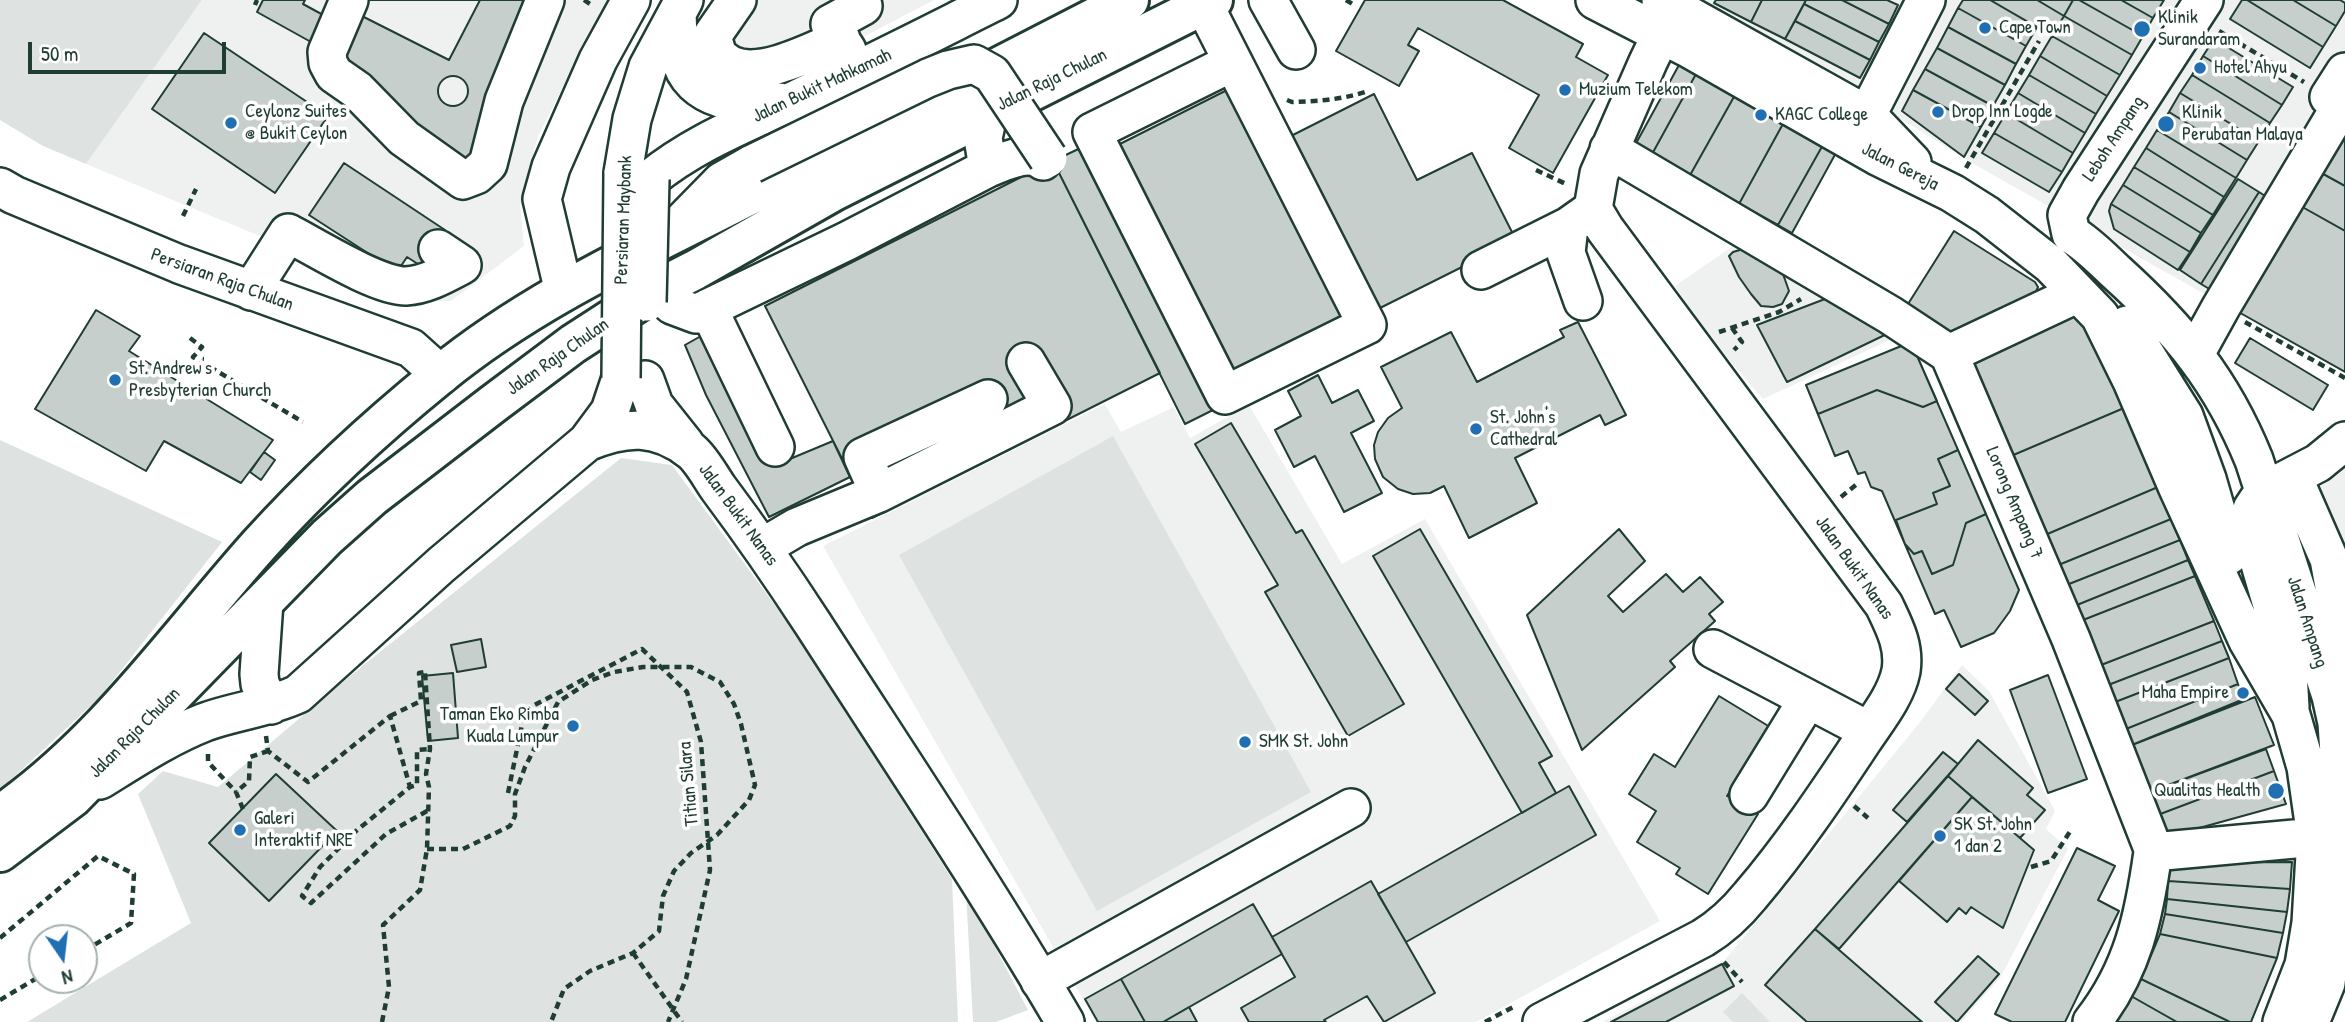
<!DOCTYPE html>
<style>
body{margin:0}
#map{position:relative;width:2345px;height:1022px;overflow:hidden;background:#fff;font-family:"Patrick Hand",sans-serif}
canvas{display:block}
.north{position:absolute;left:28px;top:924px;width:70px;height:70px;box-sizing:border-box;background:#fff;border:2px solid #a5b1ae;border-radius:50%;rotate:166deg;font-size:19px;font-weight:700;line-height:28px;text-align:center;color:#1f3d34}
.north::after{content:'';display:block;margin:auto;width:24px;height:32px;background:#1f6fb2;clip-path:polygon(50% 0,100% 100%,50% 72%,0 100%)}
.scale{position:absolute;left:28px;top:42px;width:198px;height:32px;box-sizing:border-box;border:4px solid #1f3d34;border-top:0;padding-left:9px;font-size:21px;line-height:24px;white-space:nowrap;color:#1f3d34;-webkit-text-stroke:5px #fff;paint-order:stroke}
</style>
<div id="map">
<canvas width="2345" height="1022"></canvas>
<div class="north">N</div>
<div class="scale">50 m</div>
</div>
<script>
const c = document.querySelector('canvas').getContext('2d');
c.lineJoin = 'round';
function fillPath(path, color) { c.fillStyle = color; c.fill(path, 'evenodd'); }
function strokePath(path, color, width, dash) { c.strokeStyle = color; c.lineWidth = width; c.lineCap = dash ? 'butt' : 'round'; c.setLineDash(dash || []); c.stroke(path); }
function label(font, color, halo, rows, align = 'center') {
  c.font = font + ' "Patrick Hand",sans-serif'; c.lineWidth = 7; c.setLineDash([]); c.textBaseline = 'middle'; c.strokeStyle = halo; c.fillStyle = color; for (const [text, x, y, turn = 0] of rows) {
    c.save(); c.translate(x, y); c.rotate((+turn || 0) * Math.PI / 180); c.textAlign = isNaN(turn) ? turn : align; if (halo) c.strokeText(text, 0, 0); c.fillText(text, 0, 0); c.restore();
  }
}
fillPath(new Path2D(`
 M202,0H607L538,136L520,205L524,246L451,301L419,302L86,164Z
 M719,0H934L798,71L775,78L704,28Z
 M1694,0H2345V373L1979,167L1883,108Z
 M1746,237L1907,332L1763,399L1710,338L1675,286Z
 M1105,404L1121,432L1174,407L1190,438L1249,405L1342,564L1425,519L1660,921L1476,1022H1096L823,546Z
 M2345,467V690L2288,509L2339,474Z
 M1962,665L1989,691L2055,811L2046,829L2068,849L2000,978L1961,1022H1602L1725,960L1917,726Z`), '#eef1f0');
fillPath(new Path2D(`
 M0,0H202L86,164L43,146L0,120Z
 M1113,436L1311,792L1097,911L899,555Z
 M0,440L222,542L101,696L0,790Z
 M621,458L672,465L794,631L952,879L958,1022H27L191,923L138,794L163,771L218,787L344,681Z
 M966,892L1028,1010L996,1022H973Z
 M1742,993L1770,1022H1733L1723,1012Z`), '#dee3e2');
const building = new Path2D(`
 M263,0H305L303,4L325,16L311,42L257,12Z
 M357,0H480L449,60L352,11Z
 M357,0H556L531,77L506,167L481,189L318,73Z
 M1365,0H1503L1583,44L1576,57L1608,75L1553,173L1509,148L1539,95L1418,28L1408,45L1419,51L1399,86L1336,51Z
 M1716,0H1762L1751,22L1714,3Z
 M1762,0H1806L1785,39L1751,22Z
 M1806,0H1842L1889,24L1879,42L1804,4Z
 M1842,0H1887L1898,5L1889,24Z
 M1963,0H1990L2037,27L2026,46L1958,8Z
 M1990,0H2037L2064,16L2052,36Z
 M2037,0H2073L2064,16Z
 M2073,0H2079L2143,36L2132,55L2064,16Z
 M2079,0H2121L2153,18L2143,36Z
 M2121,0H2164L2153,18Z
 M2242,0H2247L2323,47L2310,68L2230,19Z
 M2247,0H2293L2336,26L2323,47Z
 M2293,0H2340L2345,3V11L2336,26Z
 M1804,4L1879,42L1870,60L1795,21Z
 M1958,8L2026,46L2016,64L1948,27Z
 M2064,16L2132,55L2120,75L2052,36Z
 M1795,21L1870,60L1860,78L1785,39Z
 M1948,27L2016,64L2005,85L1937,48Z
 M204,33L328,116L275,193L152,109Z
 M2052,36L2120,75L2107,96L2040,56Z
 M2214,39L2293,87L2282,105L2203,56Z
 M1937,48L2005,85L1993,106L1925,69Z
 M2040,56L2107,96L2096,114L2029,75Z
 M2203,56L2282,105L2270,123L2192,75Z
 M1679,65L1696,74L1651,156L1634,147Z
 M1925,69L1993,106L1981,127L1913,90Z
 M1696,74L1735,95L1689,177L1651,156Z
 M2029,75L2096,114L2085,133L2018,93Z
 M2192,75L2270,123L2259,141L2180,93Z
 M438 91a15 15 0 1 1 30 0a15 15 0 1 1-30 0Z
 M1237,85L1353,316L1226,379L1110,149Z
 M1913,90L1981,127L1964,157L1902,111Z
 M2018,93L2085,133L2073,153L2006,113Z
 M2180,93L2259,141L2247,160L2169,112Z
 M1374,94L1417,180L1472,153L1516,240L1372,312L1285,139Z
 M1735,95L1784,122L1739,204L1689,177Z
 M2169,112L2247,160L2236,178L2157,130Z
 M2006,113L2073,153L2062,172L1994,133Z
 M1784,122L1824,143L1778,225L1739,204Z
 M2345,127V186L2316,170Z
 M2157,130L2236,178L2224,197L2146,148Z
 M1994,133L2062,172L2049,192L1982,153Z
 M1824,143L1837,151L1792,233L1778,225Z
 M1089,144L1221,406L1185,424L1053,161Z
 M2146,148L2224,197L2213,215L2134,167Z
 M1053,161L1160,373L872,518L765,306Z
 M344,163L445,230L421,266L407,257L397,272L309,215Z
 M2134,167L2213,215L2201,233L2123,185Z
 M2316,170L2345,186V231L2297,204Z
 M2238,179L2259,192L2201,284L2180,270Z
 M2123,185L2201,233L2190,252L2111,204Z
 M2259,192L2279,205L2221,296L2201,284Z
 M2111,204L2190,252L2178,270L2114,229L2109,211Z
 M2297,204L2345,231V372L2235,310Z
 M1954,231L2035,282L2038,287L2035,294L1945,337L1903,312Z
 M1743,249L1773,263L1783,274L1789,291L1782,304L1773,307L1761,306L1751,294L1739,277L1729,256L1733,252Z
 M1838,294L1891,332L1787,382L1757,325Z
 M96,310L140,336L129,351L273,440L241,483L164,441L146,471L35,409Z
 M2082,313L2124,408L2011,456L1968,362Z
 M1578,322L1626,415L1605,425L1600,415L1515,458L1537,503L1469,538L1444,486L1430,493L1413,494L1398,489L1383,477L1375,459L1374,445L1378,432L1388,418L1402,408L1381,367L1451,332L1477,382L1564,337L1560,330Z
 M701,336L773,466L833,441L850,477L769,517L706,395L685,345Z
 M2250,338L2328,385L2313,410L2235,363Z
 M1911,342L1937,401L1923,407L1877,390L1818,414L1806,385Z
 M1911,342L2019,590L2010,611L1994,633L1961,647L1944,610L1935,614L1882,491L1871,487L1865,472L1858,474L1848,451L1835,456L1806,385Z
 M1911,342L1937,401L1923,407L1877,390L1818,414L1806,385Z
 M1318,375L1332,403L1358,390L1374,421L1351,433L1382,493L1344,512L1315,456L1294,467L1275,430L1301,416L1288,391Z
 M2124,408L2158,487L2045,535L2011,456Z
 M1231,423L1296,533L1302,530L1404,704L1348,736L1265,592L1278,585L1195,444Z
 M1958,450L1986,514L1966,523L1953,565L1932,574L1922,551L1914,554L1905,544L1896,520L1937,504L1933,493L1950,486L1938,459Z
 M1958,450L1986,514L1966,523L1953,565L1932,574L1922,551L1914,554L1905,544L1896,520L1937,504L1933,493L1950,486L1938,459Z
 M264,452L275,460L261,480L250,472Z
 M2158,487L2171,519L2056,566L2045,535Z
 M2171,519L2180,540L2064,586L2056,566Z
 M1420,529L1552,756L1539,763L1556,793L1522,813L1373,556Z
 M1619,529L1645,561L1608,596L1623,612L1666,574L1683,592L1700,577L1723,602L1709,614L1715,621L1670,661L1675,667L1582,750L1527,615Z
 M2180,540L2188,560L2072,607L2064,586Z
 M2188,560L2195,576L2078,622L2072,607Z
 M2195,576L2214,621L2096,667L2078,622Z
 M2214,621L2222,641L2103,687L2096,667Z
 M481,639L486,667L457,672L451,645Z
 M2222,641L2229,658L2110,704L2103,687Z
 M2229,658L2238,684L2121,731L2110,704Z
 M453,673L458,738L428,741L422,676Z
 M1959,674L1988,701L1975,715L1946,689Z
 M2048,675L2087,779L2048,793L2010,690Z
 M2238,684L2244,699L2127,747L2121,731Z
 M1719,696L1770,727L1727,796L1758,814L1708,894L1676,874L1680,868L1637,842L1656,811L1629,794L1654,754L1675,767Z
 M2255,697L2274,745L2147,793L2127,747Z
 M1978,740L2033,788L2027,795L2045,810L2020,838L1948,776Z
 M2266,749L2274,771L2155,816L2147,793Z
 M1943,752L1958,764L1907,822L1893,810Z
 M2274,771L2286,804L2163,838L2155,816Z
 M276,774L337,831L269,901L209,843Z
 M1948,776L1972,797L1839,949L1815,929Z
 M1569,786L1596,835L1406,942L1378,894Z
 M1972,797L2034,850L2003,928L1971,907L1966,914L1959,908L1947,922L1899,881Z
 M2077,848L2115,866L2098,900L2119,911L2065,1022H2012L1995,1014Z
 M2292,862L2290,889L2168,881V863Z
 M1371,881L1435,993L1384,1022L1367,996L1324,1020L1326,1022H1249L1241,1008L1295,977L1272,937Z
 M2168,881L2290,889L2287,912L2167,899Z
 M2167,899L2287,912L2283,933L2165,914Z
 M1253,904L1282,954L1163,1022H1145L1121,979Z
 M2165,914L2283,933L2277,958L2160,934Z
 M1815,929L1922,1022H1807L1765,985Z
 M2160,934L2277,958L2251,1022H2230L2141,979Z
 M1978,956L1999,974L1957,1022L1935,1002Z
 M1722,964L1734,986L1666,1022H1611Z
 M1121,979L1145,1022H1098L1085,999Z
 M2141,979L2230,1022H2177L2131,996Z
 M2131,996L2177,1022H2114Z
 M1189,1007L1197,1022H1163Z`);
fillPath(building, '#c7cfcc');
strokePath(building, '#1f3d34', 2);
const minor = new Path2D(`
 M349,0L327,52L328,63L334,74L357,90L404,138L463,180L476,175L488,164L504,101L545,0
 M737,0L712,36L718,56C722,59 727,63 731,65C761,79 813,51 841,39
 M1268,0L1296,50
 M1595,0L1688,48L1879,157L1952,193L1987,215L2051,265L2100,316L2132,381L2177,486L2248,641L2291,715L2306,767L2316,837L2311,923L2304,965L2282,1022
 M1661,0L1867,115L1912,162
 M2204,0L2081,190L2067,215L2071,234C2088,244 2102,259 2116,272C2179,329 2222,381 2254,460L2331,696L2337,723L2341,784L2340,860L2326,983L2310,1022
 M1204,5L1367,325L1225,395L1092,132L1233,62
 M677,14C678,28 677,44 680,57C689,101 744,107 779,102
 M847,50L830,24L863,6L859,0
 M2345,72L2329,97L2345,106
 M1867,115L1926,0
 M1609,149L1890,315L1949,354L2071,639L2152,846L2153,852C2144,916 2133,970 2092,1022
 M988,168C1004,162 1028,149 1043,161
 M623,173L632,119L648,67L684,0
 M650,179C698,140 750,122 805,95C870,65 934,32 998,0
 M0,187L14,195L179,264L411,348L441,375
 M676,228L722,181L752,164
 M1481,270L1569,226
 M658,289L672,305L696,314L847,241L988,168L983,138L989,111
 M251,291L288,233C315,247 377,286 406,286C426,285 445,274 462,265L438,249
 M564,292L542,199L551,167L598,60L631,0
 M1583,301L1566,253L1569,226L1593,209
 M708,308L775,447
 M2127,325L2184,416L2207,479L2229,555
 M1949,354L2068,298L2080,295
 M2195,354L2221,307L2342,104
 M645,380L654,405L685,444
 M587,442L610,411L621,378
 M2293,477L2329,559L2340,619L2332,684
 M2272,487L2318,463L2345,441
 M2264,491L2252,509L2248,523L2287,656L2290,707
 M879,493L863,457L988,399
 M763,547L797,527L879,493L1052,406L1026,362
 M264,602L259,674L260,684L271,705
 M1713,649L1869,731
 M100,780C134,759 167,737 205,722C235,711 268,708 298,694L441,565L587,442C626,426 656,424 691,451C702,460 711,478 719,489C752,533 783,578 813,624C898,756 986,887 1065,1022
 M1749,795L1808,699
 M2153,852L2316,837
 M1040,981L1351,808
 M1542,1022L1703,938C1721,927 1737,912 1750,896C1791,848 1828,793 1863,740C1877,719 1896,696 1901,671C1905,646 1894,626 1884,605L1605,229L1593,209L1599,174L1648,62L1678,0`);
const major = new Path2D(`
 M0,815C104,743 176,638 259,545C314,484 376,427 440,375C529,302 636,253 738,201C869,134 999,67 1129,0
 M0,852L73,797L327,537L372,497L493,404L573,344L658,289L695,270L834,191L1213,0`);
strokePath(minor, '#1f3d34', 42);
strokePath(major, '#1f3d34', 44);
strokePath(new Path2D(`
 M584,0L593,6
 M1346,0L1354,5
 M255,5L257,0
 M2219,31L2304,82
 M1287,100L1292,102C1317,101 1340,100 1365,92
 M1966,168L2039,41
 M1536,170L1566,184
 M183,216L196,189
 M2245,322L2345,378
 M1732,328L1742,342L1734,350
 M1719,332L1779,312L1801,299
 M190,338L202,347L193,357L303,422
 M1841,497L1857,484
 M390,716L421,701L419,673L425,672
 M266,736L268,751L308,782L390,716L410,787
 M208,754V762L236,792
 M1854,806L1868,818
 M243,809L236,792L249,781L250,757L268,751
 M427,811L386,834L311,903L302,896L320,867L356,831L410,787L417,785V750L430,749
 M427,849H463L510,826L515,816V794L525,767L558,702L592,680L614,672L643,667H691L720,682L734,704L741,724L755,785L749,800L717,835L691,853L674,871L663,896L659,931L633,953L590,971L564,989L551,1022
 M2031,867L2051,861L2071,830
 M0,938L98,856L134,874L131,923L84,951
 M633,953L682,1022
 M1724,962L1742,982
 M0,1000L42,975
 M382,1022L389,987L383,925L420,890L427,849L429,787L426,774L430,749L425,672
 M1485,1022L1515,1006`), '#1f3d34', 4.5, [7, 5]);
strokePath(minor, '#fff', 37);
strokePath(major, '#fff', 38);
const minorBridge = new Path2D(`
 M752,164L928,78L948,70L974,64L992,74L1048,158
 M647,302L650,179
 M621,378L623,173`);
strokePath(minorBridge, '#1f3d34', 42, []);
strokePath(new Path2D(`
 M508,793L525,710L642,649L687,692L701,742L710,870L686,979L668,1022`), '#1f3d34', 4.5, [7, 5]);
strokePath(minorBridge, '#fff', 37);
for (const [x, y, r, color] of [
 [1985,28,7,"#1f6fb2"],
 [2142,29,9,"#1f6fb2"],
 [2200,68,7,"#1f6fb2"],
 [1565,90,7,"#1f6fb2"],
 [1938,112,7,"#1f6fb2"],
 [1761,115,7,"#1f6fb2"],
 [231,123,7,"#1f6fb2"],
 [2166,124,9,"#1f6fb2"],
 [115,380,7,"#1f6fb2"],
 [1476,429,7,"#1f6fb2"],
 [2243,693,7,"#1f6fb2"],
 [573,726,7,"#1f6fb2"],
 [1245,742,7,"#1f6fb2"],
 [2276,791,9,"#1f6fb2"],
 [240,830,7,"#1f6fb2"],
 [1940,836,7,"#1f6fb2"]
]) { const dot = new Path2D(); dot.arc(x, y, r, 0, 2 * Math.PI); c.fillStyle = color; c.fill(dot); strokePath(dot, '#fff', 2.5); }
label('19px', '#1f3d34', '#fff', [
 ["Klinik",2158,18],
 ["Surandaram",2158,40],
 ["Cape Town",1999,28],
 ["Hotel Ahyu",2214,68],
 ["Muzium Telekom",1579,90],
 ["Ceylonz Suites",245,112],
 ["@ Bukit Ceylon",245,134],
 ["Drop Inn Logde",1952,112],
 ["Klinik",2182,113],
 ["Perubatan Malaya",2182,135],
 ["KAGC College",1775,115],
 ["St. Andrew's",129,369],
 ["Presbyterian Church",129,391],
 ["St. John's",1490,418],
 ["Cathedral",1490,440],
 ["Maha Empire",2229,693,"right"],
 ["Taman Eko Rimba",559,715,"right"],
 ["Kuala Lumpur",559,737,"right"],
 ["SMK St. John",1259,742],
 ["Qualitas Health",2260,791,"right"],
 ["Galeri",254,819],
 ["Interaktif NRE",254,841],
 ["SK St. John",1954,825],
 ["1 dan 2",1954,847]
], 'left');
label('19px', '#1f3d34', '#fff', [
 ["Jalan Raja Chulan",1052,80,-26],
 ["Jalan Bukit Mahkamah",822,86,-25],
 ["Leboh Ampang",2114,139,-57],
 ["Jalan Gereja",1900,167,27],
 ["Persiaran Maybank",624,220,-88],
 ["Persiaran Raja Chulan",222,280,20],
 ["Jalan Raja Chulan",558,357,-35],
 ["Lorong Ampang 7",2014,503,67],
 ["Jalan Bukit Nanas",738,515,54],
 ["Jalan Bukit Nanas",1854,568,55],
 ["Jalan Ampang",2307,622,72],
 ["Jalan Raja Chulan",135,733,-45],
 ["Titian Silara",689,784,-95]
]);
</script>
